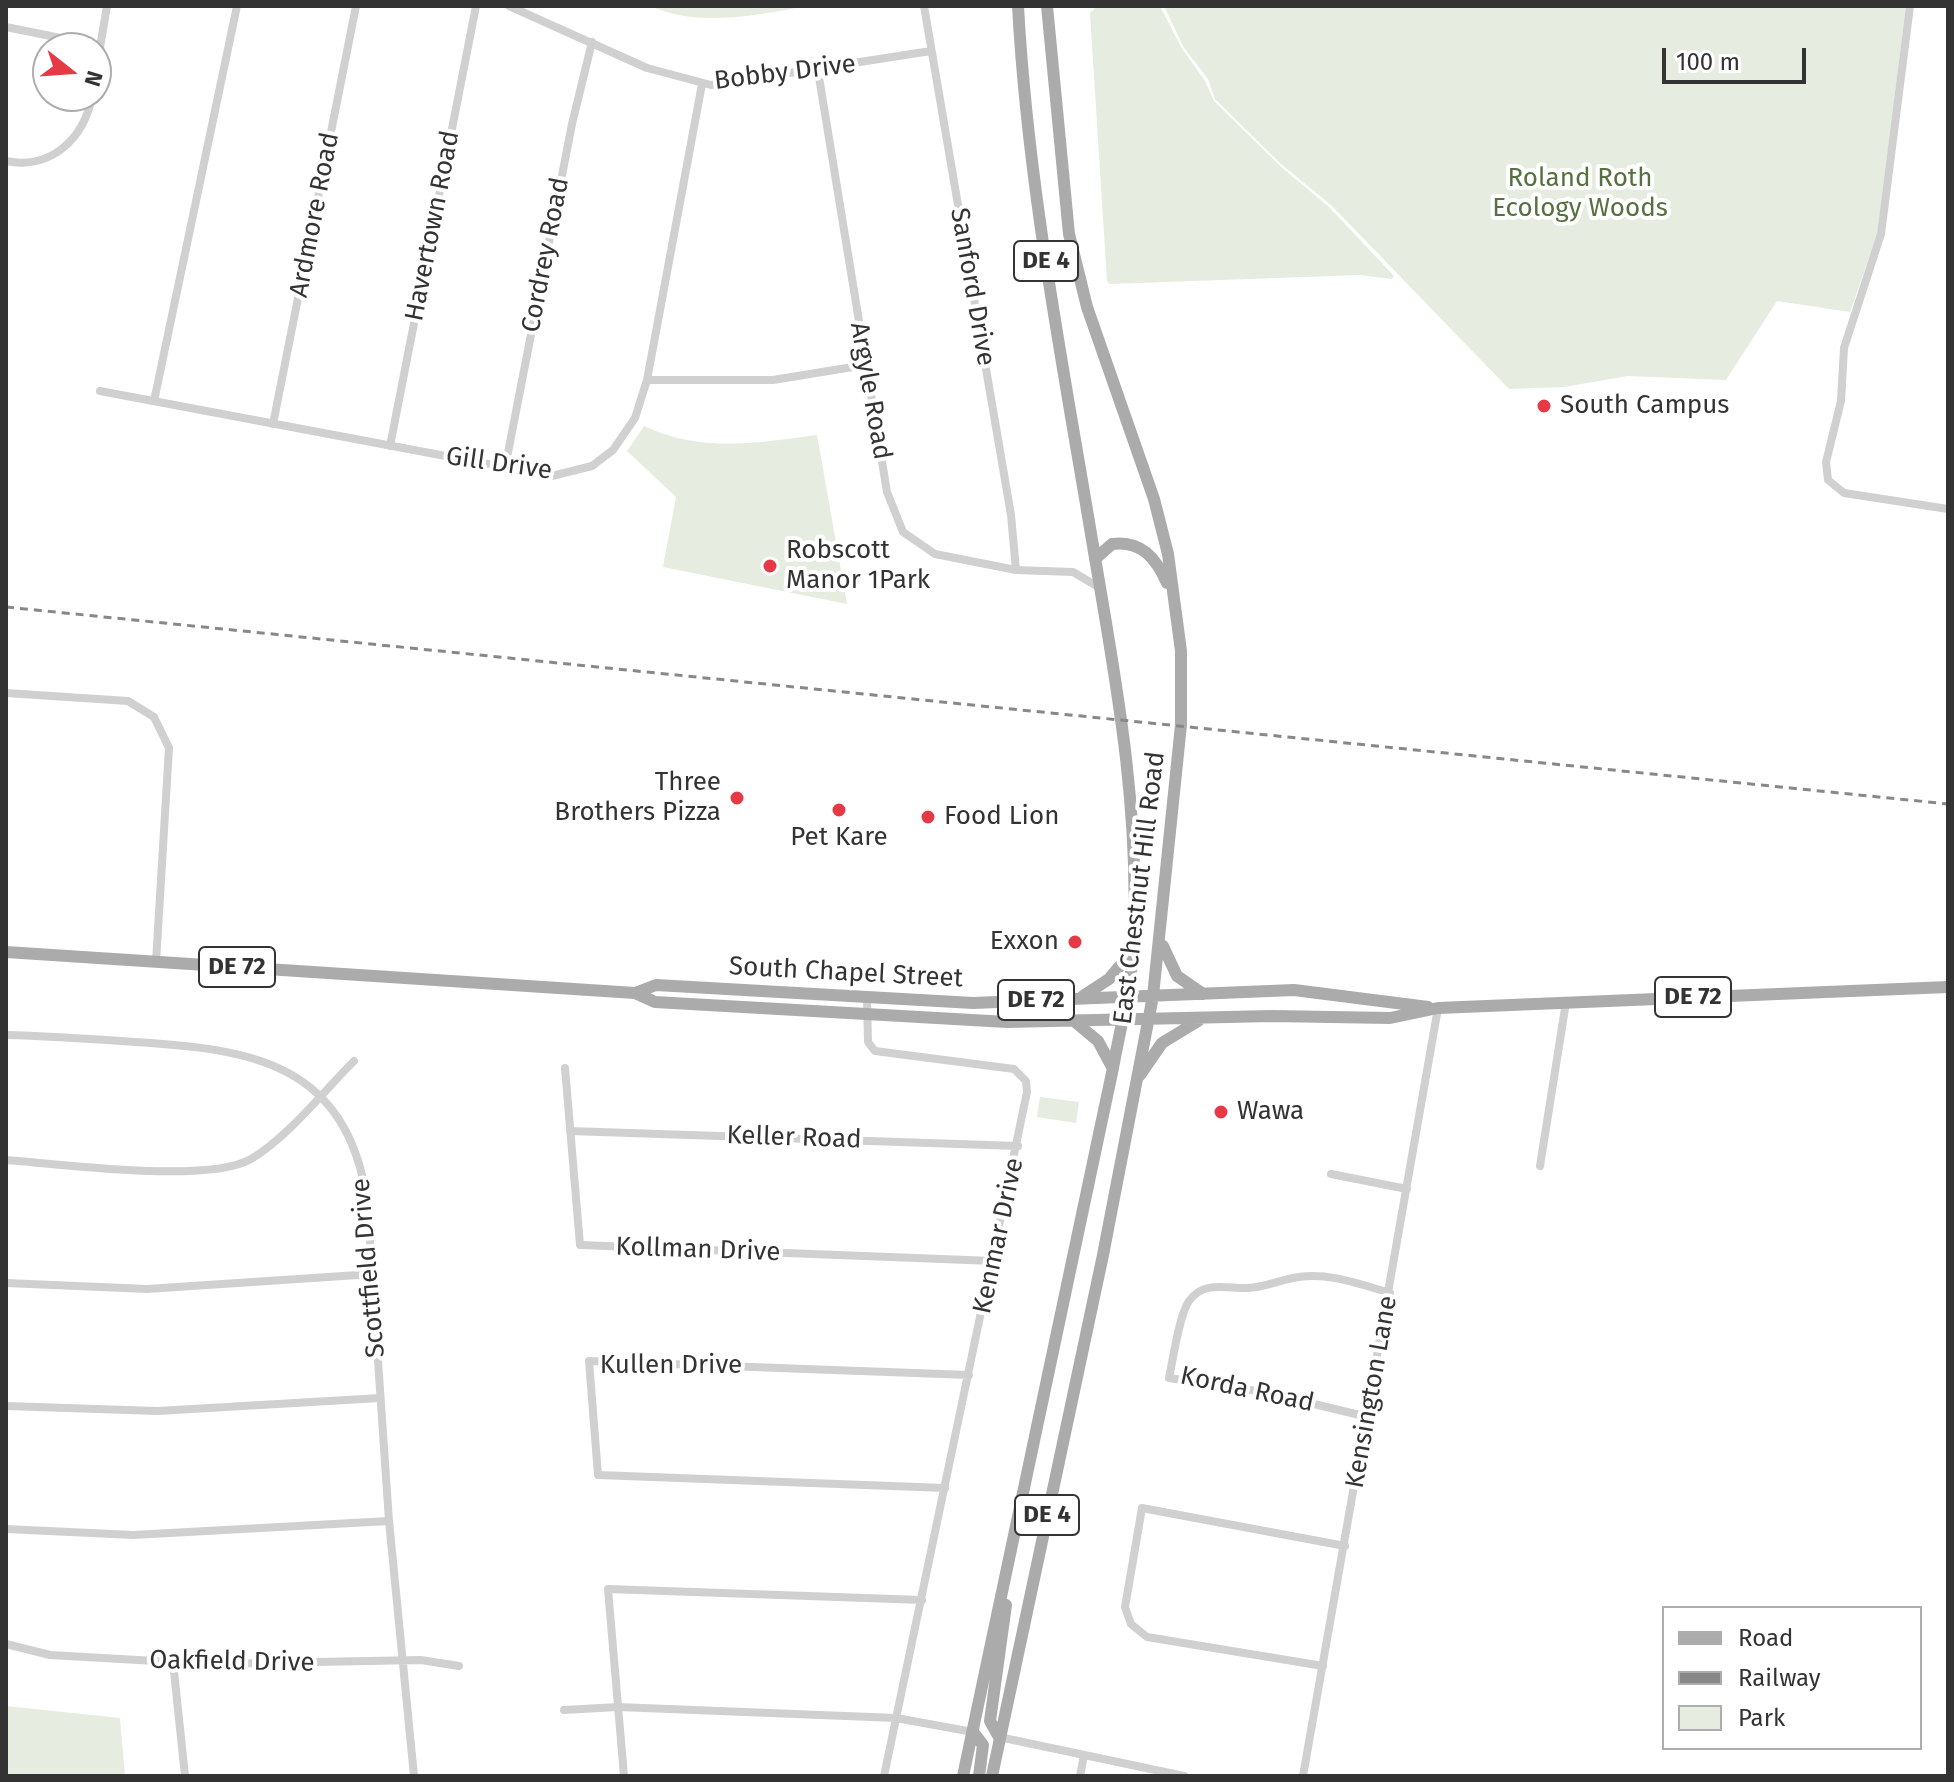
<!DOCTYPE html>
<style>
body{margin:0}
#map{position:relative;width:1954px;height:1782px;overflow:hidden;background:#fff;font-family:"Fira Sans",sans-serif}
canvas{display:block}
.frame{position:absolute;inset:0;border:8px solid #333;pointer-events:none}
.legend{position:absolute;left:1662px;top:1606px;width:260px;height:144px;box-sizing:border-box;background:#fff;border:2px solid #adadad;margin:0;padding:10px 14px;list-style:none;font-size:24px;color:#333}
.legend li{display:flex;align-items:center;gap:16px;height:40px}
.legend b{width:40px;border:2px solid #adadad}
.north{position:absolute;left:32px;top:32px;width:80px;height:80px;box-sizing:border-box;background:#fff;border:2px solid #adadad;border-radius:50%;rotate:107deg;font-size:22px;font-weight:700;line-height:32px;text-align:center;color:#333}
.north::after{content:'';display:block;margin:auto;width:28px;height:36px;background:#e63946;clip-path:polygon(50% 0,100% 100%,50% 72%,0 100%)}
.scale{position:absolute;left:1662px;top:48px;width:144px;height:36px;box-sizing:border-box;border:4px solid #333;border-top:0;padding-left:10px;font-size:24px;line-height:28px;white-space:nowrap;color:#333;-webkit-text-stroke:6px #fff;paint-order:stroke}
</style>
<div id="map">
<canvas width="1954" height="1782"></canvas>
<div class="frame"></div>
<ul class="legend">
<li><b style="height:10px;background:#ababab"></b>Road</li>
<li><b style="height:10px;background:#888"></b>Railway</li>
<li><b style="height:22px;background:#e6ecdf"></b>Park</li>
</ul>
<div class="north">N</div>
<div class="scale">100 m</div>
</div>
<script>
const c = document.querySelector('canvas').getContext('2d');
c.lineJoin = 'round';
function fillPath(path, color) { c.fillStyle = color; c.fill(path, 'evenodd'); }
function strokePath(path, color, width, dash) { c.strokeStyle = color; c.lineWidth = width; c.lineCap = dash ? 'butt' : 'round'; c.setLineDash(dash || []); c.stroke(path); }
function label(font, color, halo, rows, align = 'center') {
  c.font = font + ' "Fira Sans",sans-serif'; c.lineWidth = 8; c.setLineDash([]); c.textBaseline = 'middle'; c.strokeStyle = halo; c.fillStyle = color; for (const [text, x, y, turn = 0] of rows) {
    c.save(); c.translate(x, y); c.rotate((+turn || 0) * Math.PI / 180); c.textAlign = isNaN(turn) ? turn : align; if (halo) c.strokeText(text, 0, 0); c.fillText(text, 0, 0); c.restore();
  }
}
fillPath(new Path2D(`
 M650,6H807C754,15 702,28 650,6Z
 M1160,6L1181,47L1205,81L1214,101L1280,166L1329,207L1394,276L1392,279L1359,275L1110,284L1107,281L1090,13L1096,7Z
 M1164,6H1906L1877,235L1850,312L1777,301L1726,380L1628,376L1564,387L1509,389L1331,205L1281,164L1215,99L1208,79L1184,48Z
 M644,426C700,453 758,443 817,435L847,604L663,567L676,497L627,451Z
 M1040,1097L1079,1102L1076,1123L1037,1117Z
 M6,1706L120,1718L125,1776H6Z`), '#e6ecdf');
strokePath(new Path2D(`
 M509,6L647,68L711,85L931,51
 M924,6L1011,515L1016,570
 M1910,6L1881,234L1844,348L1841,401L1826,462L1828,480L1844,493L1948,509
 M6,27L100,46
 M96,71L107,6
 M818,71L887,492L903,532L935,554L1016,570L1073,572L1100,588
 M6,161C51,170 84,139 92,96
 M647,380H773L865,365
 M100,391L552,476L592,466L613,450L635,418L647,380L702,84
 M154,401L237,6
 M273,424L356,6
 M390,446L476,6
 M505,468L572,124L592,42
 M6,693L128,701L154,717L169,748L156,962
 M867,998L868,1042L875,1051L1014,1069L1026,1081L1027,1092L884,1776
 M6,1035C49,1036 92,1039 135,1042C252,1049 346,1063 367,1200L389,1521L414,1776
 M565,1068L580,1245L993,1261
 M570,1131L1018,1146
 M6,1160C62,1164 207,1184 251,1159C287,1138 324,1091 354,1061
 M1540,1166L1566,1002
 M1331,1174L1407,1189
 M6,1283L147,1289L373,1274
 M6,1406L158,1411L380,1398
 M1368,1417L1264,1392L1169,1378C1173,1360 1179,1315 1189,1301C1203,1281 1225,1288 1245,1288C1262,1288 1277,1281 1293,1278C1325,1271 1360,1284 1390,1293
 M945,1488L598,1475L589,1361L969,1375
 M6,1529L133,1535L389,1521
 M6,1644L50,1655L209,1664L421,1660L459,1666
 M173,1662L185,1776
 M1323,1666L1147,1637L1131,1624L1125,1607L1142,1508L1345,1546
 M564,1710L618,1707L896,1718L973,1732
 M999,1737L1184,1776
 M624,1776L608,1589L922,1600
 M1080,1776L1084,1755
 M1303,1776L1438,1008`), '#d0d0d0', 8);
strokePath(new Path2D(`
 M1095,559L1112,544C1141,540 1156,558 1167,583
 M1163,946L1177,976L1203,994
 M6,952L635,993L655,1002L1007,1022L1272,1016L1390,1018L1438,1008L1948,987
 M635,993L656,985L973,1003L1294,990L1428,1007
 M1083,996L1109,979L1133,950
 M1074,1021L1098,1041L1112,1067
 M1140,1075L1162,1043L1198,1021
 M973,1732L983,1745L979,1776
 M999,1737L990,1721L1006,1605
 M963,1776L1113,1068C1120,1029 1131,989 1133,949C1141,817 1117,686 1095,558C1065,375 1028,191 1018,6
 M992,1776L1103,1255L1153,996L1181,725V651L1168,554L1154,499L1087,307L1069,234L1047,6`), '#ababab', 12);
strokePath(new Path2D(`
 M6,607L1948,804`), '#888', 3, [8, 6]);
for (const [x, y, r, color] of [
 [1544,406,8,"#e63946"],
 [770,566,8,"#e63946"],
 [737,798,8,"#e63946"],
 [839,810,8,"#e63946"],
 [928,817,8,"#e63946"],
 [1075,942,8,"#e63946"],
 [1221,1112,8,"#e63946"]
]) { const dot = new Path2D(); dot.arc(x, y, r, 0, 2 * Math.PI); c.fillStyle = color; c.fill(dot); strokePath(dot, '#fff', 3); }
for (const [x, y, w] of [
 [1046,261,64],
 [237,967,76],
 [1693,997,76],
 [1036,1000,76],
 [1047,1515,64]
]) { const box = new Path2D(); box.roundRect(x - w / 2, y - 20, w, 40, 6); c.fillStyle = '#fff'; c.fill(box); strokePath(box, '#333', 2); }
label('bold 24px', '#333', null, [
 ["DE 4",1046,261],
 ["DE 72",237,967],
 ["DE 72",1693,997],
 ["DE 72",1036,1000],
 ["DE 4",1047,1515]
]);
label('26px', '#333', '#fff', [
 ["Bobby Drive",785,73,-7],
 ["Ardmore Road",315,215,-79],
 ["Havertown Road",433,226,-79],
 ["Cordrey Road",546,255,-79],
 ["Sanford Drive",972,287,80],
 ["Argyle Road",870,391,80],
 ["Gill Drive",499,464,8],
 ["East Chestnut Hill Road",1140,888,-83],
 ["South Chapel Street",846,973,3],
 ["Keller Road",794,1138,2],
 ["Kenmar Drive",999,1236,-78],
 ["Kollman Drive",698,1250,2],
 ["Scottfield Drive",369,1268,-95],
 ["Kullen Drive",671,1366],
 ["Korda Road",1247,1390,12],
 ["Kensington Lane",1372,1392,-80],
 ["Oakfield Drive",232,1662,1]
]);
label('26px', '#56703f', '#fff', [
 ["Roland Roth",1580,179],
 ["Ecology Woods",1580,209]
]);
label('26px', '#333', '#fff', [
 ["South Campus",1560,406],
 ["Robscott",786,551],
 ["Manor 1Park",786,581],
 ["Three",721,783,"right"],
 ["Brothers Pizza",721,813,"right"],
 ["Food Lion",944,817],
 ["Pet Kare",839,838,"center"],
 ["Exxon",1059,942,"right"],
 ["Wawa",1237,1112]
], 'left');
</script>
